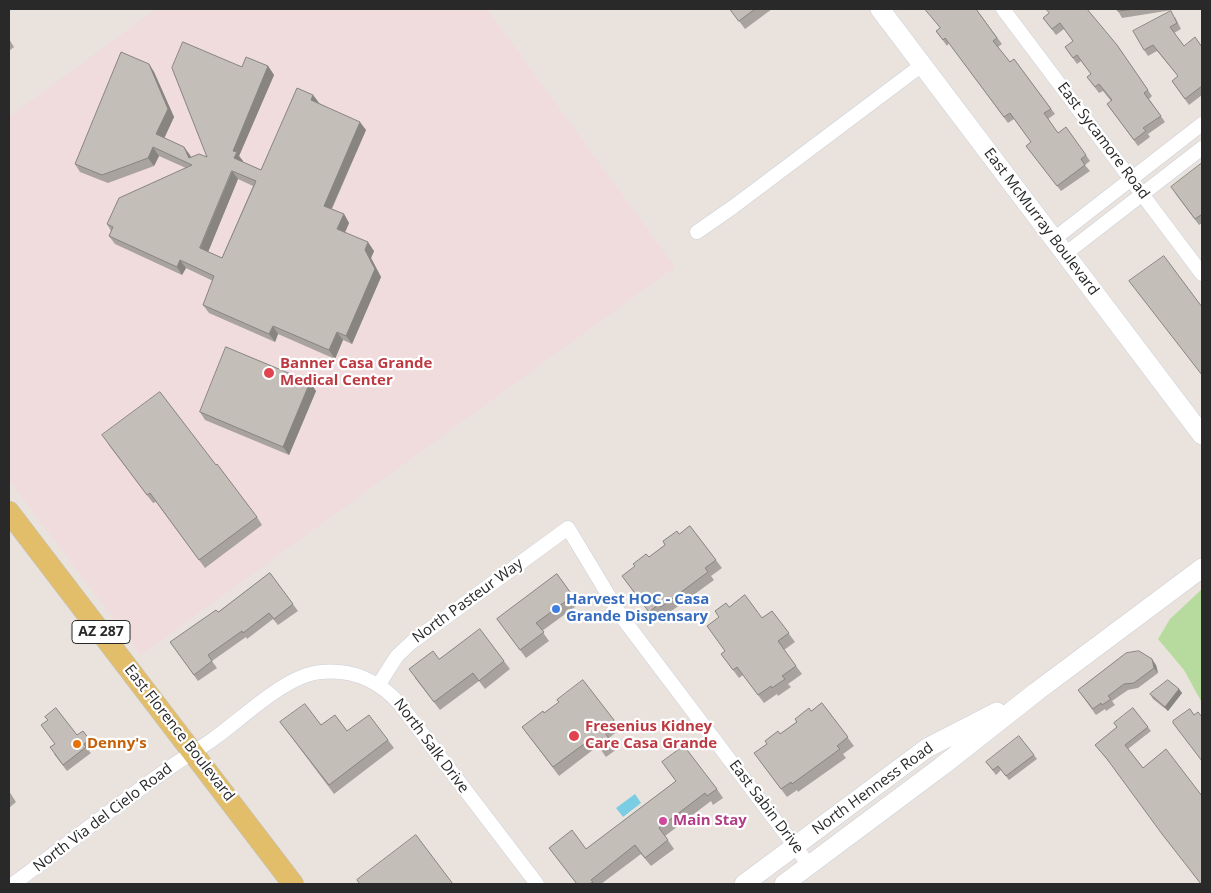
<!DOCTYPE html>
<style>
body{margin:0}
#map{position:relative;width:1211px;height:893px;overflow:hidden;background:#eae3dd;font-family:"Open Sans",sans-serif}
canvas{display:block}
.frame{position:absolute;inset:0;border:10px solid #292929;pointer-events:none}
</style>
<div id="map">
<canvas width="1211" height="893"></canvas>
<div class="frame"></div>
</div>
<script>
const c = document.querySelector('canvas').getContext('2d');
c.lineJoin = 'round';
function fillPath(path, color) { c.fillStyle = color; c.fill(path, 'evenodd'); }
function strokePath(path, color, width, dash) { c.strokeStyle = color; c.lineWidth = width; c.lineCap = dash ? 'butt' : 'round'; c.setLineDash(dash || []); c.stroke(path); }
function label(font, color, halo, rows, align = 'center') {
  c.font = font + ' "Open Sans",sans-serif'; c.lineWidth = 4.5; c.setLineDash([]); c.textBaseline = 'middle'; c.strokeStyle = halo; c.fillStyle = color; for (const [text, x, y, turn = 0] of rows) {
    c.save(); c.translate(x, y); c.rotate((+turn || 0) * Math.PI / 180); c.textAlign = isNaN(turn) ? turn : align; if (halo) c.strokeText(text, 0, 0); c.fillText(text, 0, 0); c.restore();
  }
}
fillPath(new Path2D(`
 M156,9H487L675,267L141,655L9,480V117Z`), '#f0dbdd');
fillPath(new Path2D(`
 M1202,589V703L1184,670L1158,639L1170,619Z`), '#b7db9e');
fillPath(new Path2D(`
 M635,794L641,803L623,817L616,808Z`), '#7acde2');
const street = new Path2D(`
 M1003,9L1202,274
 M697,232L733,207L922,65
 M1054,239L1202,124
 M1065,254L1202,148
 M379,684L397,656L412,642L568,528L621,616L809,865
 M13,884C66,845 118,804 172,766C186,756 202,748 216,737C245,716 286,675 321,672C352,669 379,681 399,703L537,884`);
const secondary = new Path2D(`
 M880,9L1202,435
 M744,884L927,748L997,712
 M784,884L942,766L1036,692L1202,568`);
const primary = new Path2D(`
 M9,512L293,884`);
strokePath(street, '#cbcfda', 15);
strokePath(secondary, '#cbcfda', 20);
strokePath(primary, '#c3c3c3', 22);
strokePath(street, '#fff', 14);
strokePath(secondary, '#fff', 19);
strokePath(primary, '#e2be6a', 21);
fillPath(new Path2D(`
 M730,9H772L745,29Z
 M976,9L1002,44L998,47L1010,62L1014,59L1055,114L1048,119L1058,133L1086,155L1090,161L1085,165L1090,171L1061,191L1026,146L1031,142L1014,119L1008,123L949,43L947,46L936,31Z
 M1117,9H1172V10L1122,18L1118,11Z
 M1049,13L1117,45L1152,96L1149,99L1165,122L1148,134L1150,137L1138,146L1107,104L1111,101L1103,91L1099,93L1087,77L1091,74L1081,61L1077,64L1065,47L1073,41L1064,29L1056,35L1043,18Z
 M1175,17L1181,29L1174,33L1184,46L1202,47V95L1189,105L1172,81L1178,76L1157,51L1148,56L1144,50Z
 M9,39L14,47L9,51Z
 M149,64L154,72L174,117L164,138L184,147L191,157H207L242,67L268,66L274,75L239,156L243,161L242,162L261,170L313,95L319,103L366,130L332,209L344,214L349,223L345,232L374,251L371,258L381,277L352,344L343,340L335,359L278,334L275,342L209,313L203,305L213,281L186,268L182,275L115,244L109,236L111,231L107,224L186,168L159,156L154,166L108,183L80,172L75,164ZM238,179L253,186L222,258L208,252Z
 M1202,163V223L1199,225L1175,193Z
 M310,382L316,391L289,455L205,420L200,412Z
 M108,444L257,517L262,525L205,568L156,502L153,503Z
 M690,526L722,568L711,576L714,580L666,615L665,613L655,620L628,584L635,566L649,557Z
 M270,573L298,611L278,625L273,619L247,639L246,637L212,661L217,668L198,681L170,642L218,612Z
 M557,574L579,604L542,631L549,641L526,658L497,619Z
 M772,611L795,642L784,650L802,674L788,684L791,687L778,696L777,694L764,703L743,675L739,678L721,654L725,651L719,617L762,618Z
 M439,659L504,661L510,669L485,689L479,681L440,710L415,678Z
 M1156,665L1158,673L1138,688L1128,690L1112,701L1115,705L1106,711L1105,709L1096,715L1078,690Z
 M1179,689L1182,693L1168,711L1153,699L1150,694Z
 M822,703L854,746L843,754L846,758L798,792L797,790L787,797L760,761L767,744L780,734Z
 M1133,708L1151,731L1110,763L1095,745L1117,727Z
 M544,713L614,720L620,729L609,738L617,749L606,757L598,746L559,776L522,727Z
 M280,722L321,725L388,740L394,748L334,794Z
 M83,731L94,747L89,751L91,753L67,771L54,754Z
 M1034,755L1037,759L1009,780L1001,770L996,775L986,762Z
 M676,781L717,789L723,798L713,805L711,801L665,836L674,849L651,866L641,854L601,884H577L549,848L586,849Z
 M9,791L16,802L9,808Z`), '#a8a39e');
fillPath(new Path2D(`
 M149,64L154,72L174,117L162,143L156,134Z
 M268,66L274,75L239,156L243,161L240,166L234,158L233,151Z
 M313,95L319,103L311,100Z
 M360,122L366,130L329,214L324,206Z
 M153,147L159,156L154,166L148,158Z
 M184,147L190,155L195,166L189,158Z
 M232,171L238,179L206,257L200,248Z
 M344,214L349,223L343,237L337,229Z
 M368,242L374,251L371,258L381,277L352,344L346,336L365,250Z
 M180,260L186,268L182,275L177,267Z
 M273,326L278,334L275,342L269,334Z
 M337,332L343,340L335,359L329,350Z
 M310,382L316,391L289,455L283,447Z
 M1152,659L1156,665L1158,673L1154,668Z
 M1179,689L1182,693L1168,711L1165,707Z`), '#888581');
const building = new Path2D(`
 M730,9H755L739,21Z
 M925,9H976L997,38L993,41L1010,62L1014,59L1051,109L1044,113L1058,133L1066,127L1086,155L1081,159L1085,165L1057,186L1026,146L1031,142L1010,113L1004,117L945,38L943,40L936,31L940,28Z
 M1046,9H1087L1117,45L1148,90L1144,93L1161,116L1143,128L1146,131L1134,140L1107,104L1112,100L1099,84L1095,87L1087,77L1091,74L1077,55L1073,58L1065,47L1073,41L1060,23L1052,29L1043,18L1049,13Z
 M1117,9H1136L1118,11Z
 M1171,11L1177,23L1170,27L1184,46L1195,37L1202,47V49L1201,50L1202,51V86L1185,99L1172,81L1178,76L1153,45L1144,50L1133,31Z
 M183,42L242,67L246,57L268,66L233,151L237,152L234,158L261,170L297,88L313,95L311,100L360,122L324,206L344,214L337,229L368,242L365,250L375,269L346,336L337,332L329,350L273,326L269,334L203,305L214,276L180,260L177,267L109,236L113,227L107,224L119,198L192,165L153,147L148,158L102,175L75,164L121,52L149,64L168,109L156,134L184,147L189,158L199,154L207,157L172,68ZM232,171L256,181L222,258L200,248Z
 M1202,163V216L1201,215L1195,219L1171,187Z
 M1164,256L1202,307V375L1129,281Z
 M226,347L310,382L283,447L200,412Z
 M160,392L216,465L217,464L257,517L199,560L150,493L147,495L102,435Z
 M690,526L716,560L705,568L708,572L661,607L659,604L649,612L622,576L635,566L633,564L646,554L649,557L665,545L663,541L677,531L679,534Z
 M270,573L293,604L274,619L269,613L243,633L242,631L208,655L212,661L194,675L170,642L216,610L218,612Z
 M557,574L573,596L536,623L544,632L520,650L497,619Z
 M745,595L762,618L772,611L789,633L778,641L796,666L782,676L785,679L772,688L771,686L758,695L737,667L733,670L721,654L725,651L707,626L719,617L715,611L726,603L729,607Z
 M480,629L504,661L479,681L473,673L434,702L409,669L433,651L439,659Z
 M1139,651L1152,659L1154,668L1134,683L1124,684L1108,696L1111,699L1102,705L1101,703L1093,709L1078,690L1126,653Z
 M583,680L614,720L602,729L611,741L601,749L592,738L553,767L522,727L543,711L544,713L559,702L557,700Z
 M1168,680L1179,689L1165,707L1150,694Z
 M822,703L848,737L837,746L840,749L792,784L791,782L781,789L754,753L767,744L765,741L778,731L780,734L797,722L795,719L809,708L811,711Z
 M305,704L321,725L335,715L347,731L369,715L388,740L329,785L280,722Z
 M56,708L77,735L83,731L90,740L84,744L86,747L63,765L50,747L55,744L41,725L48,720L45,717Z
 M1133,708L1148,727L1125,745L1143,768L1166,749L1202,796V884H1201L1162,834L1107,759L1095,745L1117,727L1114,723Z
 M1190,709L1194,715L1198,712L1202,717V761L1173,723V721Z
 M1019,736L1034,755L1006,776L998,766L993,770L986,762Z
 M684,746L717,789L707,796L705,793L659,828L668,840L645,858L635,845L591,880L593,882L589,884H577L549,848L572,830L586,849L676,781L662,762Z
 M416,835L453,884H360L357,880Z`);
fillPath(building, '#c3beb8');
strokePath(building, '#888581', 1);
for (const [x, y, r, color] of [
 [269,373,6,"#e0444e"],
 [556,609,5,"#3f7fe0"],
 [574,736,6,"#e0444e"],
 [77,744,5,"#e8710a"],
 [663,821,5,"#d1479c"]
]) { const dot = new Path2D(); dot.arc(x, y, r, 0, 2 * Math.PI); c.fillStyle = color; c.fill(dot); strokePath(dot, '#fff', 2); }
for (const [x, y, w] of [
 [101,632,58]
]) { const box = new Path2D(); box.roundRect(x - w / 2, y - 11.5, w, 23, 4); c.fillStyle = '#fff'; c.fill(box); strokePath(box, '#292929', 1); }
label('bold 14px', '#292929', null, [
 ["AZ 287",101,632]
]);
label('15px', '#292929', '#fff', [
 ["East Sycamore Road",1103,141,53],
 ["East McMurray Boulevard",1041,222,53],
 ["North Pasteur Way",468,601,-36],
 ["East Florence Boulevard",179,733,52],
 ["North Salk Drive",431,746,53],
 ["North Henness Road",873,789,-36],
 ["East Sabin Drive",766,807,53],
 ["North Via del Cielo Road",103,818,-37]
]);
label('bold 15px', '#be3a42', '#fff', [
 ["Banner Casa Grande",280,364],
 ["Medical Center",280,381],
 ["Fresenius Kidney",585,727],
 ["Care Casa Grande",585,744]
], 'left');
label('bold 15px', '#366cbe', '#fff', [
 ["Harvest HOC - Casa",566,600],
 ["Grande Dispensary",566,617]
], 'left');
label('bold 15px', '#c56008', '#fff', [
 ["Denny's",87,744]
], 'left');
label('bold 15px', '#b23c85', '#fff', [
 ["Main Stay",673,821]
], 'left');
</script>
